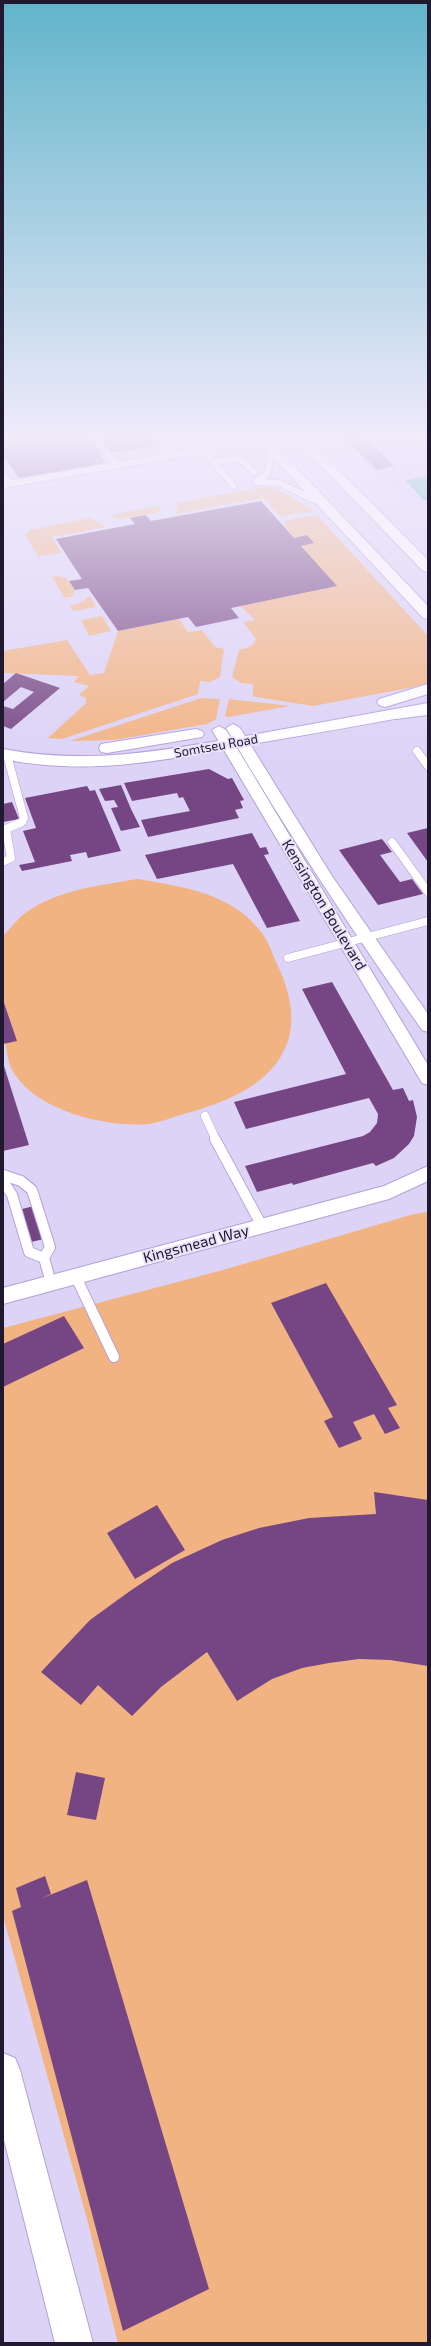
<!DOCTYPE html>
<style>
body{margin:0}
#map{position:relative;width:431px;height:2346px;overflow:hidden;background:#ddd3f7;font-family:"Exo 2",sans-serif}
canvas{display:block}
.frame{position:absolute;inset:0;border:4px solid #20192f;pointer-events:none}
</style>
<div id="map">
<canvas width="431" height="2346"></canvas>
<div class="frame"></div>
</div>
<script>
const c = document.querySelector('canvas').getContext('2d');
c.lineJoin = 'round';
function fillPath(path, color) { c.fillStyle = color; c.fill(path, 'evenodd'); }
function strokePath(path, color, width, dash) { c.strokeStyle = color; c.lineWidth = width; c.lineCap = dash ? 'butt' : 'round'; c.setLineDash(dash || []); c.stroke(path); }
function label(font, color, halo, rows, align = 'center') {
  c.font = font + ' "Exo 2",sans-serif'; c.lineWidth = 4; c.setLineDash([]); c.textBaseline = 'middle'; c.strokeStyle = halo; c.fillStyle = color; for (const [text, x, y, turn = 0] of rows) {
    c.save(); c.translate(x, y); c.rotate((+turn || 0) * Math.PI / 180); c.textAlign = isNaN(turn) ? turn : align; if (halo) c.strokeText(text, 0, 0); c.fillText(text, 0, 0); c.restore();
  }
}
fillPath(new Path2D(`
 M342,439H428V504L412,506Z`), '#d6c6fc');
fillPath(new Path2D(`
 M263,487L276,488L314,511L280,516L263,498L174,514L177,510L178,503Z
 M161,505L160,511L156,513L120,519L107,516Z
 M317,515L428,636V683L409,688L313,706L256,697L253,696V684L241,683L232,677L239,650C247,648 253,647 256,639L243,622L255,620L240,606L336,586L301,546L313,543L307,535L294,538L283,523L287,520Z
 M90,518L106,527L52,537L62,553L38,556L25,535L30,530Z
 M57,576L66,578L75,590L73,596L66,598L64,597L52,577Z
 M90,596L96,607L73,611L70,606L82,602Z
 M102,616L111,631L89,636L81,620Z
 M179,619L188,632L202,630L215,647L224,649L220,677L210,682L200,681L198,694L62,739L48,738L86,703V698L79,695L89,686L74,682L79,676L3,673V651L67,640L90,675L104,673L118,631Z
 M201,698L220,699L216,719L207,724L114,740L70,741Z
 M229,699L291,706L228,717L225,716Z
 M138,879C184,887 232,893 262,933C268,941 272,952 276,962C287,984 296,1013 289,1038C275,1085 226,1102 184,1114C173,1117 161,1122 149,1124C105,1128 32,1110 11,1068C0,1040 3,970 3,937L5,934C11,928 17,919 24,914C56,890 100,885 138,879Z
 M428,1212V2343H118L87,2219L3,1916V1328L223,1270L414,1214Z`), '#f2b383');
const water = new Path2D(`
 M428,477V499L424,500L407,481Z`);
fillPath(water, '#38b49e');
strokePath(water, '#31867d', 1);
fillPath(new Path2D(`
 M3,439H158L163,445L100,455L106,463L19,478L3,455Z
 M345,439H366L394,466L377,470Z
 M261,501L294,538L307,535L314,543L301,546L337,586L231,608L239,618L196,627L188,617L118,631L88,588L75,590L69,581L82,579L56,539L135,524L130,518L146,515L151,521Z
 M16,673L60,688L11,729L3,726V706L13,709L34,692L21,687L3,702V684Z
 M209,769L228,779L232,778L244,800L240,801L243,808L235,810L239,818L148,837L141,820L190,811L183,797L179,798L177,793L132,801L124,783Z
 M121,785L131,809L140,827L121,831L111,808L118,807L114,800L105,801L99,789Z
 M87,786L90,791L95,790L121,851L88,858L86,852L70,855L72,861L22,871L19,865L35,862L23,831L36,828L25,798Z
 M12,802L19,819L3,822V804Z
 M428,828V862L407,833Z
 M252,833L260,848L266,847L269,854L264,855L300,921L267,928L233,864L157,879L145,855Z
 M382,839L392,852L380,855L400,882L412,879L423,894L378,905L339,850Z
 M332,982L393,1090L403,1088L409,1101L413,1100L417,1117L414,1136L409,1144L394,1158L376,1166L373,1163L293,1185L292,1183L257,1192L245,1166L363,1136L370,1132L377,1123L378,1114L369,1098L246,1129L234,1102L346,1074L302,989Z
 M3,1000L17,1041L3,1044Z
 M3,1063L29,1145L3,1151Z
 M34,1206L44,1239L31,1242L22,1209Z
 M326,1283L397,1405L388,1408L400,1428L385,1434L374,1414L353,1422L362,1439L339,1448L324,1421L333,1417L271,1303Z
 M64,1316L84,1348L3,1387V1344Z
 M374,1492L428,1500V1666L390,1660L359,1659L329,1663L302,1668L272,1679L237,1701L207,1652L161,1687L132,1716L98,1685L81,1705L41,1672L90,1620L130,1591L172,1563L222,1540L259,1528L309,1518L376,1514Z
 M157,1505L185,1550L135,1579L107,1533Z
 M76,1772L105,1778L96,1820L67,1815Z
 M45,1876L51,1894L40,1899L87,1880L209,2289L123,2331L12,1911L21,1907L16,1888Z`), '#764584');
const laneFar2 = new Path2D(`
 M95,439L117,465
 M182,439L193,452
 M200,453L216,447L210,439
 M213,462L239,458L254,472
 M3,474L11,484
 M257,481L267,474L270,462V447
 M256,482L279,483L321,503
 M3,485L193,452L208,456L234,486`);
const laneFar1 = new Path2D(`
 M417,751L428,766
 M392,842L428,892
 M3,862L11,858L6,829L22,822L24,818L7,755
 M288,958L428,921
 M205,1116L216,1140`);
const lane = new Path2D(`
 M215,1139L262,1226
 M3,1175L21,1181L32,1190L50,1247L44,1258L51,1283
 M3,1181L12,1195L29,1252L44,1258
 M76,1277L114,1357`);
const street = new Path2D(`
 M233,724L240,728L332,876L428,1014V1032L422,1030C353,932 287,832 226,728Z
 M219,726L226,730L428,1065V1085L422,1083L212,730Z
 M428,1166V1181L389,1199L3,1304V1288L384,1186Z`);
const secondary = new Path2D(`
 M428,703V713C367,724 307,735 246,745C161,761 89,776 3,759V749C89,765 161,751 246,736C307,725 367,714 428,703Z
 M196,729L202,731L204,734L202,737L107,753L101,752L99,748L101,744L107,743Z
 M3,2053L15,2058L20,2070L93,2343H55L3,2136Z`);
const highway = new Path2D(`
 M256,439H269L428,606V619L423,618Z
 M295,439H308L428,560V572L423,571Z
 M428,684V694L385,707L379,705L377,702L379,699Z
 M428,705V715L395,719L389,717L387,714L389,711Z`);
strokePath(laneFar2, '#b2a0da', 8);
strokePath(laneFar1, '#b2a0da', 9);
strokePath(lane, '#b2a0da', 12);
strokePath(street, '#b2a0da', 2);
strokePath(secondary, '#b2a0da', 2);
strokePath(highway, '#b2a0da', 2);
strokePath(laneFar2, '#fff', 6);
strokePath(laneFar1, '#fff', 8);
strokePath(lane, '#fff', 10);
fillPath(street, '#fff');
fillPath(secondary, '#fff');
fillPath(highway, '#fff');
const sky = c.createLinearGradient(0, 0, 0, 767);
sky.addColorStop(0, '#61b4ca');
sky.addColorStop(0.57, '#f0ebfb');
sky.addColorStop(1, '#f0ebfb00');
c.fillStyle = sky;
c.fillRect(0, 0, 431, 767);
label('13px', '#20192f', '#e9e2fb', [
 ["Somtseu Road",216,746,-10]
]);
label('15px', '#20192f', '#e9e2fb', [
 ["Kensington Boulevard",324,905,59],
 ["Kingsmead Way",196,1244,-15]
]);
</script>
